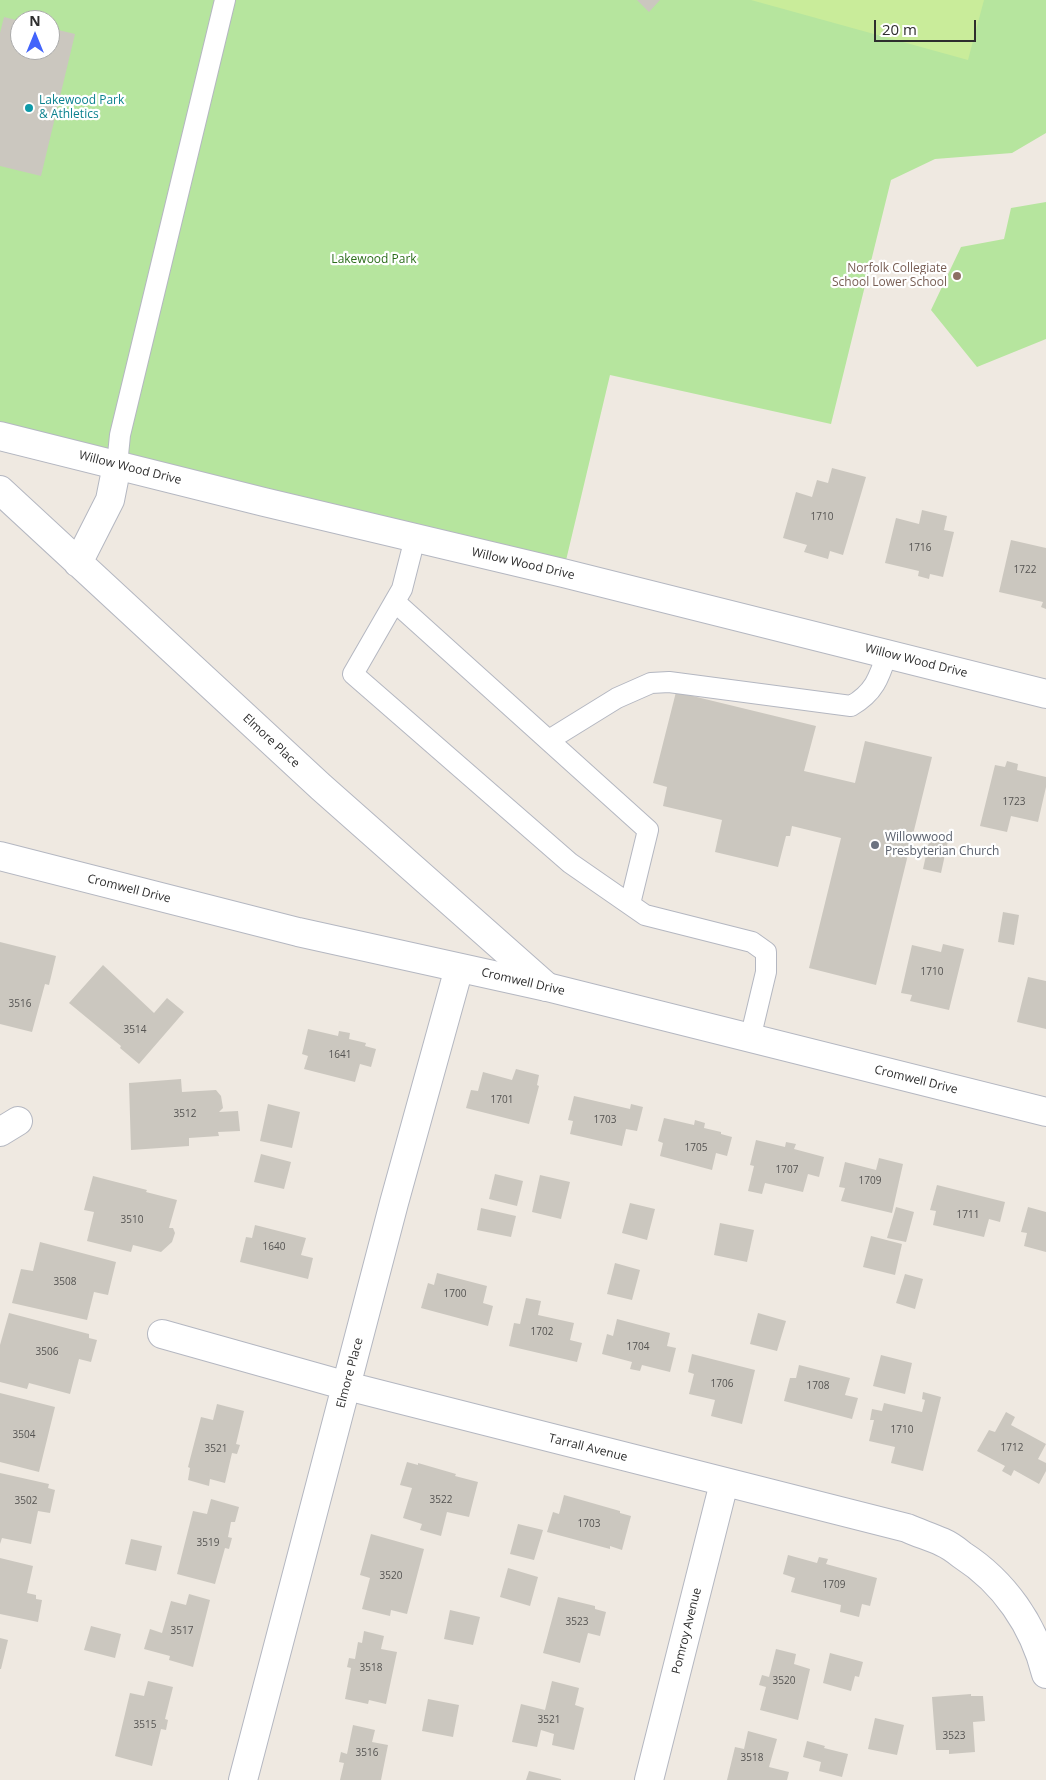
<!DOCTYPE html>
<style>
body{margin:0}
#map{position:relative;width:1046px;height:1780px;overflow:hidden;background:#efe9e1;font-family:"Open Sans",sans-serif}
canvas{display:block}
.north{position:absolute;left:10px;top:10px;width:50px;height:50px;box-sizing:border-box;background:#fff;border:1px solid #ababab;border-radius:50%;rotate:0deg;font-size:14px;font-weight:700;line-height:20px;text-align:center;color:#2e2e2e}
.north::after{content:'';display:block;margin:auto;width:18px;height:22px;background:#4264fb;clip-path:polygon(50% 0,100% 100%,50% 72%,0 100%)}
.scale{position:absolute;left:874px;top:20px;width:102px;height:22px;box-sizing:border-box;border:2px solid #2e2e2e;border-top:0;padding-left:6px;font-size:15px;line-height:18px;white-space:nowrap;color:#2e2e2e;-webkit-text-stroke:4px #fff;paint-order:stroke}
</style>
<div id="map">
<canvas width="1046" height="1780"></canvas>
<div class="north">N</div>
<div class="scale">20 m</div>
</div>
<script>
const c = document.querySelector('canvas').getContext('2d');
c.lineJoin = 'round';
function fillPath(path, color) { c.fillStyle = color; c.fill(path, 'evenodd'); }
function strokePath(path, color, width, dash) { c.strokeStyle = color; c.lineWidth = width; c.lineCap = dash ? 'butt' : 'round'; c.setLineDash(dash || []); c.stroke(path); }
function label(font, color, halo, rows, align = 'center') {
  c.font = font + ' "Open Sans",sans-serif'; c.lineWidth = 4.5; c.setLineDash([]); c.textBaseline = 'middle'; c.strokeStyle = halo; c.fillStyle = color; for (const [text, x, y, turn = 0] of rows) {
    c.save(); c.translate(x, y); c.rotate((+turn || 0) * Math.PI / 180); c.textAlign = isNaN(turn) ? turn : align; if (halo) c.strokeText(text, 0, 0); c.fillText(text, 0, 0); c.restore();
  }
}
fillPath(new Path2D(`
 M0,0H1046V133L1012,153L935,159L891,180L831,424L610,375L563,573L0,436ZM20,20H50V50H20Z
 M1046,202V339L977,367L931,310L961,247L1004,239L1011,208Z`), '#b6e59e');
fillPath(new Path2D(`
 M751,0H984L968,60Z`), '#c9ec9a');
fillPath(new Path2D(`
 M637,0H660L649,12Z
 M4,17L20,21V50H50V28L75,34L41,176L0,166V33Z
 M832,468L866,477L843,555L830,551L828,559L804,552L807,545L783,538L796,492L812,497L817,480L828,483Z
 M922,510L947,516L944,530L954,532L943,577L930,574L929,579L918,576L919,571L885,563L896,518L919,524Z
 M1011,540L1046,548V609L1041,607L1043,602L999,592Z
 M676,692L816,726L804,771L855,783L865,741L932,757L876,985L809,968L841,838L792,826L790,836H786L778,867L715,852L722,820L663,806L667,787L653,783Z
 M1007,761L1018,764L1017,770L1046,777V787L1038,822L1011,816L1007,832L980,826L995,765L1005,767Z
 M930,837L948,841L941,873L923,869Z
 M1003,912L1019,915L1014,945L998,942Z
 M0,942L56,956L49,985L45,984L32,1032L0,1024Z
 M943,944L964,949L949,1010L910,1001L912,995L901,993L912,945L941,952Z
 M103,965L154,1013L167,998L184,1012L139,1064L120,1048L121,1046L69,1003Z
 M1028,977L1046,981V1029L1017,1022Z
 M308,1029L338,1036L339,1031L350,1033L349,1039L366,1043L365,1046L376,1049L371,1067L360,1064L355,1082L304,1069L308,1056L302,1054Z
 M516,1069L539,1075L537,1085L539,1086L529,1124L466,1108L471,1090L478,1091L483,1072L512,1080Z
 M181,1079L182,1092L216,1090L221,1096L223,1108L219,1112L238,1111L240,1131L218,1132L219,1136L189,1138V1146L131,1150L129,1083Z
 M574,1096L630,1109L631,1104L643,1107L637,1131L626,1129L622,1146L570,1134L573,1121L568,1120Z
 M268,1104L300,1112L292,1148L260,1141Z
 M664,1118L694,1125L695,1120L705,1123L704,1128L721,1132V1134L732,1137L727,1156L716,1153L712,1170L660,1156L663,1143L658,1141Z
 M756,1140L785,1147L786,1142L796,1144L794,1149L824,1157L819,1177L808,1174L803,1192L765,1183L762,1194L748,1191L754,1166L750,1165Z
 M261,1154L291,1162L284,1189L254,1182Z
 M879,1158L903,1164L892,1213L841,1201L845,1188L839,1187L845,1162L876,1170Z
 M495,1174L523,1181L517,1206L489,1199Z
 M540,1175L570,1182L561,1219L532,1212Z
 M93,1176L147,1190L146,1192L177,1200L169,1228H173L175,1233L172,1242L161,1252L133,1245L131,1252L87,1241L94,1212L84,1210Z
 M937,1185L1005,1202L1000,1222L989,1219L984,1237L933,1225L936,1211L930,1210Z
 M630,1203L655,1209L647,1240L622,1233Z
 M896,1207L914,1212L906,1242L887,1238Z
 M1028,1207L1046,1212V1252L1024,1246L1027,1233L1021,1232Z
 M481,1208L516,1216L511,1237L477,1230Z
 M720,1223L754,1230L747,1262L714,1255Z
 M255,1225L306,1238L301,1255L313,1258L308,1279L240,1262L246,1237L252,1238Z
 M871,1236L902,1244L895,1275L863,1267Z
 M40,1242L116,1262L108,1295L94,1292L87,1320L12,1303L21,1269L33,1271Z
 M615,1263L640,1270L632,1300L607,1294Z
 M437,1273L487,1286L483,1303L493,1306L488,1326L421,1308L428,1283L434,1285Z
 M905,1274L923,1279L915,1309L896,1303Z
 M526,1298L541,1301L538,1315L574,1323L570,1340L582,1343L577,1362L509,1346L514,1323L520,1324Z
 M9,1313L89,1334V1338L97,1340L91,1362L79,1359L70,1394L29,1383L27,1389L0,1382V1345Z
 M758,1313L786,1321L777,1351L750,1344Z
 M617,1319L670,1333L667,1346L676,1348L670,1372L642,1365L640,1371L630,1369L632,1362L602,1354L607,1334L613,1336Z
 M692,1354L755,1370L742,1424L711,1416L715,1400L689,1394L694,1374L688,1372Z
 M881,1355L912,1363L905,1394L873,1386Z
 M799,1365L850,1378L845,1395L858,1398L852,1419L784,1401L790,1378H796Z
 M923,1392L941,1397L923,1471L891,1463L895,1447L869,1441L874,1420H870L872,1409L882,1411L884,1403L922,1412L925,1400L922,1399Z
 M0,1393L55,1407L39,1472L0,1462Z
 M217,1404L244,1411L236,1444L240,1445L237,1454L232,1453L225,1483L210,1479L209,1486L188,1480L190,1468L188,1467L201,1417L213,1420Z
 M1006,1412L1015,1417L1011,1425L1046,1444L1038,1459L1046,1463V1471L1039,1484L1014,1470L1011,1476L1002,1471L1005,1466L977,1451L989,1430L995,1432Z
 M407,1462L418,1465V1463L456,1474L455,1476L478,1482L469,1517L447,1512L441,1536L420,1530L422,1524L403,1518L412,1488L400,1485Z
 M0,1473L49,1484L48,1488L55,1490L50,1513L38,1511L31,1544L2,1538L0,1544Z
 M564,1495L620,1511V1513L631,1516L622,1550L610,1546V1549L547,1532L553,1512L559,1514Z
 M211,1499L239,1507L235,1522H231L228,1537L232,1538L229,1549L225,1548L215,1584L177,1574L193,1511L207,1514Z
 M518,1524L543,1530L534,1560L510,1554Z
 M371,1534L424,1549L407,1614L391,1610L390,1616L362,1609L370,1578L360,1575Z
 M131,1539L162,1546L156,1571L125,1564Z
 M788,1555L817,1563L819,1557L828,1559L826,1564L877,1578L870,1606L862,1604L859,1617L840,1612L841,1605L791,1592L795,1578L783,1574Z
 M0,1558L33,1566L27,1593L36,1595V1599L42,1600L38,1622L0,1614Z
 M508,1568L538,1577L530,1606L500,1597Z
 M189,1594L210,1600L193,1667L169,1660L170,1656L144,1649L150,1629L162,1633L171,1601L186,1605Z
 M558,1597L595,1606V1609L606,1612L600,1636L588,1633L580,1663L543,1653Z
 M450,1610L480,1617L473,1645L444,1639Z
 M91,1626L121,1634L115,1658L84,1650Z
 M364,1631L384,1636L381,1649L397,1652L386,1704L369,1700L368,1704L345,1699L351,1668L347,1667L349,1658L355,1659L358,1642L362,1643Z
 M0,1638L8,1640L1,1669H0Z
 M776,1649L796,1654L794,1664L810,1669L798,1720L760,1710L766,1687L759,1685L762,1675L769,1677Z
 M830,1653L863,1662L859,1677L855,1676L851,1691L823,1683Z
 M148,1681L173,1687L165,1719L168,1720L166,1730L161,1729L152,1766L115,1756L130,1693L144,1696Z
 M552,1681L579,1688L575,1705L584,1708L574,1750L552,1745L554,1734L541,1730L537,1747L512,1742L521,1704L545,1710Z
 M971,1694V1696H983L985,1721L973,1722L975,1752L949,1754V1750H936L932,1697Z
 M428,1699L459,1705L453,1737L422,1731Z
 M875,1718L904,1725L897,1755L868,1749Z
 M353,1725L375,1730L372,1742L388,1745L381,1780H340L344,1763L339,1762L341,1752L347,1754Z
 M748,1731L777,1739L769,1767L789,1772L787,1780H727L735,1747L744,1749Z
 M807,1741L825,1746L824,1748L848,1754L842,1777L819,1771L821,1762L803,1757Z
 M529,1771L561,1779V1780H526Z`), '#cbc7bf');
const service = new Path2D(`
 M117,465L120,435L225,0
 M415,538L402,589L353,674L570,863L645,915L752,942L766,952V972L750,1039
 M395,602L648,830L630,904
 M549,740L617,698L651,683L669,682L851,706C874,693 879,678 887,654`);
const minor = new Path2D(`
 M0,490L321,787L547,987
 M78,563L110,500L117,465
 M0,1132L18,1121
 M162,1334L347,1386L907,1528C918,1533 931,1537 942,1542C949,1545 956,1550 962,1555C1004,1582 1034,1625 1046,1674
 M243,1780L394,1203L459,968
 M649,1780L724,1483`);
const tertiary = new Path2D(`
 M0,436L264,502L563,573L1046,694
 M0,856L298,932L547,987L1046,1112`);
strokePath(service, '#b4b7c1', 22);
strokePath(minor, '#b4b7c1', 30);
strokePath(tertiary, '#b4b7c1', 30);
strokePath(service, '#fff', 20);
strokePath(minor, '#fff', 28);
strokePath(tertiary, '#fff', 28);
for (const [x, y, r, color] of [
 [29,108,5,"#0f9aa8"],
 [957,276,5,"#8d6e63"],
 [875,845,5,"#6b7280"]
]) { const dot = new Path2D(); dot.arc(x, y, r, 0, 2 * Math.PI); c.fillStyle = color; c.fill(dot); strokePath(dot, '#fff', 2); }
label('10px', '#555452', null, [
 ["1710",822,517],
 ["1716",920,548],
 ["1722",1025,570],
 ["1723",1014,802],
 ["1710",932,972],
 ["3516",20,1004],
 ["3514",135,1030],
 ["1641",340,1055],
 ["1701",502,1100],
 ["3512",185,1114],
 ["1703",605,1120],
 ["1705",696,1148],
 ["1707",787,1170],
 ["1709",870,1181],
 ["1711",968,1215],
 ["3510",132,1220],
 ["1640",274,1247],
 ["3508",65,1282],
 ["1700",455,1294],
 ["1702",542,1332],
 ["1704",638,1347],
 ["3506",47,1352],
 ["1706",722,1384],
 ["1708",818,1386],
 ["1710",902,1430],
 ["3504",24,1435],
 ["1712",1012,1448],
 ["3521",216,1449],
 ["3522",441,1500],
 ["3502",26,1501],
 ["1703",589,1524],
 ["3519",208,1543],
 ["3520",391,1576],
 ["1709",834,1585],
 ["3523",577,1622],
 ["3517",182,1631],
 ["3518",371,1668],
 ["3520",784,1681],
 ["3521",549,1720],
 ["3515",145,1725],
 ["3523",954,1736],
 ["3516",367,1753],
 ["3518",752,1758]
]);
label('12px', '#0d838f', '#fff', [
 ["Lakewood Park",39,101],
 ["& Athletics",39,115]
], 'left');
label('12px', '#2c6e1b', '#fff', [
 ["Lakewood Park",374,260]
]);
label('12px', '#785e54', '#fff', [
 ["Norfolk Collegiate",947,269],
 ["School Lower School",947,283]
], 'right');
label('12px', '#2e2e2e', '#fff', [
 ["Willow Wood Drive",130,468,14],
 ["Willow Wood Drive",523,564,13],
 ["Willow Wood Drive",916,661,14],
 ["Elmore Place",271,741,43],
 ["Cromwell Drive",129,889,14],
 ["Cromwell Drive",523,982,13],
 ["Cromwell Drive",916,1080,14],
 ["Elmore Place",350,1373,-75],
 ["Tarrall Avenue",588,1448,14],
 ["Pomroy Avenue",687,1631,-76]
]);
label('12px', '#5b616d', '#fff', [
 ["Willowwood",885,838],
 ["Presbyterian Church",885,852]
], 'left');
</script>
